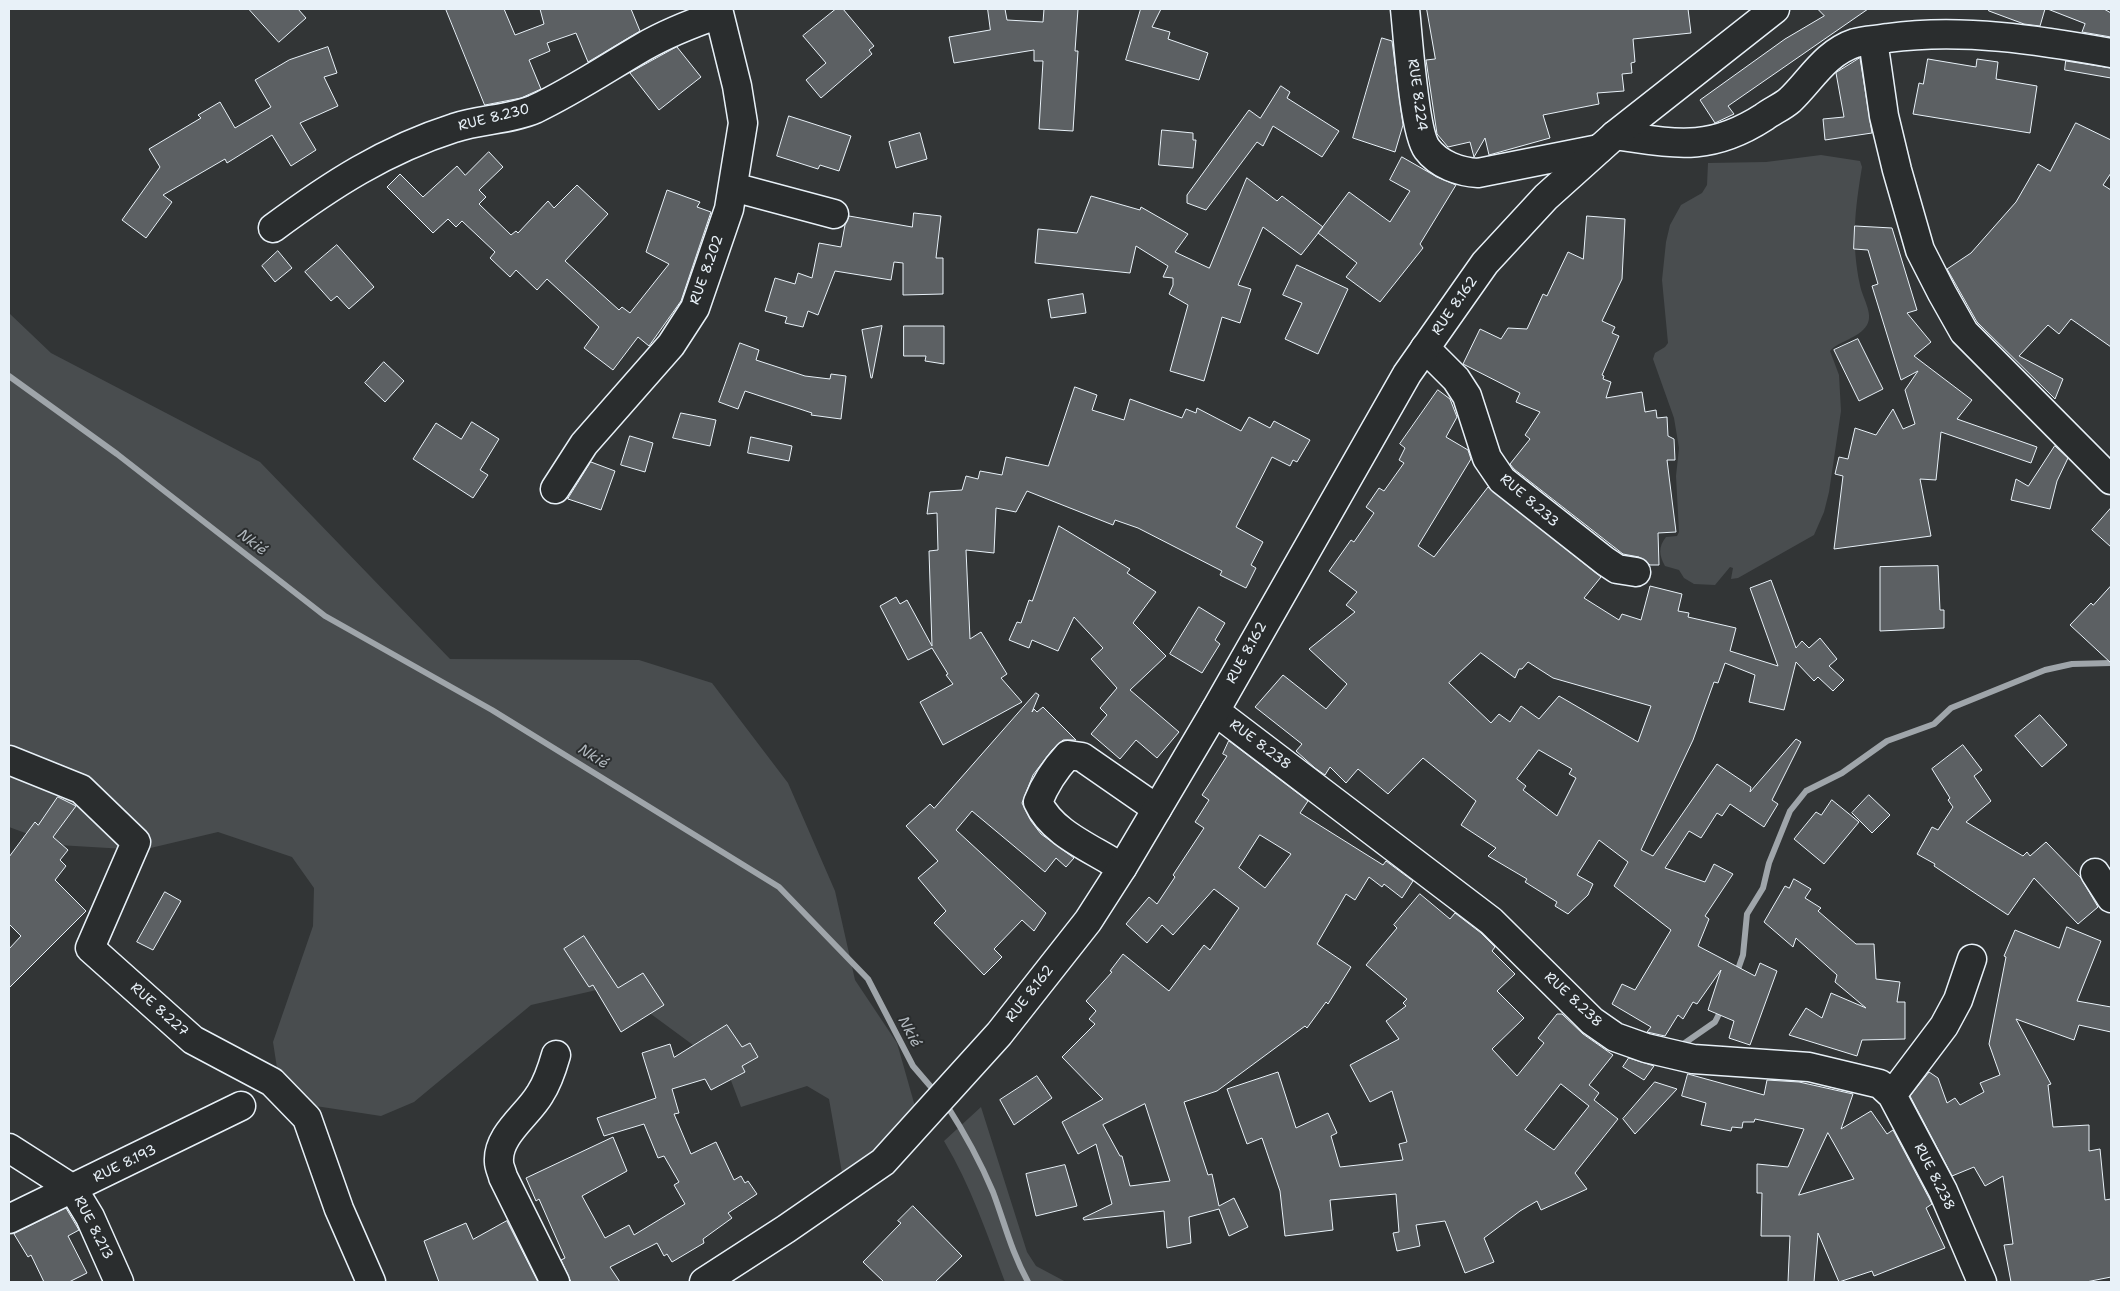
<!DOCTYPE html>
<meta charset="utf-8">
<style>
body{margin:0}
#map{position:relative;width:2120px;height:1291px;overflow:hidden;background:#323536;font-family:"Shantell Sans",sans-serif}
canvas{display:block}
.frame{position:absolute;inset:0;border:10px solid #e8f1f8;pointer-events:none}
</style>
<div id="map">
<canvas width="2120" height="1291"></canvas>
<div class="frame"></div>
</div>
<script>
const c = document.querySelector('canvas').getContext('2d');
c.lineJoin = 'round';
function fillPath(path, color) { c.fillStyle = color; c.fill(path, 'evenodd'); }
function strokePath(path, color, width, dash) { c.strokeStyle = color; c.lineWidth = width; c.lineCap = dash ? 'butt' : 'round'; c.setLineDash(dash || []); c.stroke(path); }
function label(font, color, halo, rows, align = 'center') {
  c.font = font + ' "Shantell Sans",sans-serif'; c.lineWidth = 4; c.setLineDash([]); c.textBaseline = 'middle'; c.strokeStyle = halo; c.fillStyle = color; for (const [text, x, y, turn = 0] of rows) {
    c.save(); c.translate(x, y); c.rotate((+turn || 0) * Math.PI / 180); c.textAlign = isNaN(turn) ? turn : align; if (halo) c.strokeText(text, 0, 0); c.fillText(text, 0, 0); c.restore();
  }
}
fillPath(new Path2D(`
 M1821,155L1860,161L1862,167C1855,209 1851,243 1860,285C1862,297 1874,314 1867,325C1858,339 1840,340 1830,351L1839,375L1841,411L1829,492L1824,512L1814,535L1738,578L1731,579L1733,568L1730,567L1715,585L1694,584L1684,578L1679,570L1665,566C1659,555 1658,547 1666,537L1677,536L1679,532L1676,476L1679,448L1674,418L1653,359L1655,353L1665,347L1668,343L1662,280L1666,242L1670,225L1681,205L1702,193L1707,185L1708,163L1766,162Z
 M9,313L51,353L260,462L450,659L639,660L712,683L788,783L835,891L855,980L897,1043L918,1117L847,1201L829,1099L807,1086L741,1107L727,1070L636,1003L601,989L531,1005L414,1102L381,1116L309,1105L279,1081L273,1042L313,926L314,888L292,857L218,832L142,850L58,845L9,827Z
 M981,1107L1027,1252L1036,1266L1066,1282H1005C987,1234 971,1186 944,1141Z`), '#494d4f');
strokePath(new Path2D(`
 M9,376L117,454L325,616L492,710L779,887L868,979L913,1066L937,1094
 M1736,975L1743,955L1747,914L1763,888L1769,863L1790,811L1806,791L1842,773L1887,741L1934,724L1951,708L2045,670L2072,664L2111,663
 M1679,1047L1715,1022L1722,1008
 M946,1104C964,1132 980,1161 993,1192C1005,1224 1011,1251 1028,1282`), '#9fa5aa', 6);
const building = new Path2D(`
 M249,9H298L306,18L279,42Z
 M446,9H504L515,35L544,24L540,9H631L640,31L588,62L576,33L547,43L550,51L529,60L541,89L521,98L485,105Z
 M836,9H843L874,46L869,50L872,54L821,98L806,80L826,63L803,36Z
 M988,9H1005L1007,20L1043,22L1044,9H1078L1075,51H1078L1073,131L1039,129L1043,61H1034V50L954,63L949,37L990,30Z
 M1141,9H1161L1152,27L1170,32L1168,39L1208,53L1199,80L1126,60Z
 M1427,9H1688L1691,33L1633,39L1635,62L1631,63L1632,73L1622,74L1624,91L1597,93L1599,104L1543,115L1550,138L1489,155L1485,138L1474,157L1470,142L1448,147L1437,134L1426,60L1435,59Z
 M1818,9H1868L1728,106L1734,114L1715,123L1700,100L1785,39L1824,16Z
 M1989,9H2045L2040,26L2024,24L1989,11Z
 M2048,9H2104L2111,13V37L2082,32L2085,24Z
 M1382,38L1392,41L1403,125L1395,152L1353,138Z
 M328,47L337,73L324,77L338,106L300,123L316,150L291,166L272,135L227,163L225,159L163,195L172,202L146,238L122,220L160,167L149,149L201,118L198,115L220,102L235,128L271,107L255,80L289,60Z
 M677,47L701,77L659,110L630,73Z
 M1860,58L1872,133L1825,140L1823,119L1844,117L1836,73Z
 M1928,59L1976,67L1977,59L1998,62L1996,79L2037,86L2030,133L1913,114L1919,83L1923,84Z
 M2066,61L2111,68V78L2065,70Z
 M1281,86L1290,92L1287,98L1339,131L1322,157L1273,126L1263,146L1257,142L1206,210L1187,203V195L1249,110L1260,118Z
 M789,116L851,136L839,171L820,165L818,169L777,156Z
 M2076,123L2111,140V173L2103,185L2111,190V347L2071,319L2059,334L2048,325L2019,356L2063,379L2055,399L1977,322L1947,269L1971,253L2016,202L2038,164L2050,171Z
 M1162,130L1193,133V140H1196L1193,168L1159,165Z
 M920,133L927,159L896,168L889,142Z
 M489,152L503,167L479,190L486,197L479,204L511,235L516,231L518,233L548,201L554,208L577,185L608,214L565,261L619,310L622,307L630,313L669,264L646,252L667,190L700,202L697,207L711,212L681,301L649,346L638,337L613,370L584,348L599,327L547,279L537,290L516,270L510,277L490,258L495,252L462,221L456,227L448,219L433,233L387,187L400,174L423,197L457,166L465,175Z
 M1402,157L1437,177L1456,185L1420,244L1423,248L1380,302L1346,277L1357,263L1318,233L1349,192L1390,222L1410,191L1390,180Z
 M1247,178L1277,201L1282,196L1323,227L1301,255L1263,227L1238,285L1251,289L1240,323L1222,317L1204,381L1170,371L1188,305L1169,294L1173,285V278L1163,277L1168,266L1136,246L1130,273L1035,263L1038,229L1077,233L1091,196L1140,210L1141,207L1188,234L1175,252L1209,268Z
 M914,213L941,216L936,258H943V294L903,295V263L894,262L891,280L835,271L818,315L808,311L803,327L785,323L787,317L765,311L775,278L795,284L798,273L812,278L819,243L841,247L845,225L849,216L912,227Z
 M1587,216L1625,219L1622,279L1602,321L1615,327L1612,333L1619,336L1602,375L1604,376L1603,379L1611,382L1606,398L1642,392L1645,412L1656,410L1657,418L1667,417L1668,436L1674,439L1675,460H1667L1676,532L1658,533L1659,565H1650L1639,557L1623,554L1514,469L1510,464L1530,439L1525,435L1540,412L1516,402L1520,393L1463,364L1480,329L1501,339L1508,328L1527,329L1543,294L1547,296L1568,252L1583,259Z
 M1855,226L1892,228L1917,310L1907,313L1931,342L1914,356L1972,400L1957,419L2037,447L2031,463L1941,432L1936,480L1920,479L1931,536L1834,549L1843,476L1835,474L1839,457L1848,459L1855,428L1876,435L1893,409L1903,429L1915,424L1905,390L1918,371L1901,380L1872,286L1878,284L1868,250L1854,249Z
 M337,245L374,287L349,309L337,296L331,301L305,272Z
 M278,251L292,268L275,282L262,266Z
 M1297,265L1348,289L1318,354L1285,339L1302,303L1283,295Z
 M1083,294L1086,313L1051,318L1048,300Z
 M882,326L872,378H871L862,330Z
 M904,326H944V364L925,361L926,356H904Z
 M1858,339L1883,389L1859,401L1834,350Z
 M740,343L759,350L756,360L805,376L830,379L831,374L846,376L841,419L811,415L812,413L745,391L738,409L719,402Z
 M384,362L404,381L385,402L365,383Z
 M1075,387L1097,395L1092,410L1124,420L1130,399L1182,418L1186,409L1196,413L1197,408L1241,431L1249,417L1270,428L1274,421L1310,440L1297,462L1293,460L1290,466L1272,457L1236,527L1263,542L1251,565L1256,568L1246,588L1220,575L1222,571L1138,528L1115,520L1113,525L1027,491L1016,512L996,508L994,553L966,550L970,639L981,632L1007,674L1001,678L1022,702L943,745L920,702L953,684L946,675L948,674L932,648L908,660L880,606L896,597L900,604L907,600L932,646L929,551L938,550L937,513L927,514L930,492L962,490L966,476L978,479L980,471L1002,475L1006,457L1048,466Z
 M1438,390L1450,399L1457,417L1446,437L1468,450L1471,459L1418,546L1434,557L1488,487L1601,577L1584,598L1619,620L1622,614L1641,620L1650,586L1682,594L1678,611L1689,613L1688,617L1736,628L1730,651L1778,666L1750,588L1771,580L1796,648L1802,641L1809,648L1820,638L1837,659L1829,666L1844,680L1833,691L1818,677L1814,681L1796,662L1784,710L1749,702L1755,675L1725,663L1718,683L1714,682L1693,740L1641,850L1653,856L1717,764L1751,787L1750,792L1796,739L1801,742L1772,800L1778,804L1764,827L1730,804L1722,816L1717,813L1701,838L1689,831L1665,868L1705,882L1714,864L1733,874L1705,916L1709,919L1698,946L1755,976L1760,963L1777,971L1750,1045L1729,1038L1734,1021L1708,1010L1721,970L1697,1004L1693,1002L1683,1019L1678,1015L1665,1036L1647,1032L1651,1027L1612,1004L1622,984L1635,990L1671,930L1614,886L1628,862L1599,840L1577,875L1593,884L1588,895L1568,914L1555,906L1557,902L1525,882L1527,879L1488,856L1496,848L1461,825L1476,801L1423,758L1388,794L1358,769L1346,783L1330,767L1325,775L1315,768L1296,751L1302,744L1255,707L1283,675L1326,709L1347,684L1309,649L1355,612L1346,605L1357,592L1329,571L1351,540L1354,542L1374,513L1366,507L1379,488L1384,491L1404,463L1399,460L1405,448L1400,444ZM1481,653L1515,678L1519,669H1522L1528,662L1553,678L1651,706L1638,742L1559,696L1539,719L1521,706L1510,722L1499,714L1491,723L1449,683ZM1539,750L1572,769L1569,774L1576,778L1557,816L1523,790L1526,786L1517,779Z
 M681,413L716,420L710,446L673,438Z
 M472,422L499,439L480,470L488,475L473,498L413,459L436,423L461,439Z
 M630,436L653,443L645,472L621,465Z
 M751,437L792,446L789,461L748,453Z
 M2055,446L2068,458L2057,481L2050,509L2011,500L2016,479L2028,486Z
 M591,462L615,471L601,510L568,499Z
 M2111,508V547L2092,530Z
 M1059,526L1130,569L1127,573L1156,592L1133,623L1166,656L1130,690L1179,732L1157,758L1136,740L1120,759L1091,734L1107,715L1100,708L1117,688L1091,659L1103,648L1074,617L1058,651L1032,640L1029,648L1009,640L1017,622L1021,623L1029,600L1032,601Z
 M1938,566L1940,610H1944V628L1880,631V567Z
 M2111,586V663L2070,625L2091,603L2093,605Z
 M1199,607L1225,623L1215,640L1220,644L1202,673L1170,654Z
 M1036,693L1039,695L1032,712L1034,709L1037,712L1043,707L1076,740H1063L1052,750L1033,775L1022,803L1031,821L1041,834L1074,858L1066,867L1056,858L1045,872L972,811L956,830L1046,913L1034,931L1022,920L994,949L1002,957L984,975L934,923L946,911L918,878L938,861L906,826L930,804L934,808Z
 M2040,715L2067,745L2042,767L2015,736Z
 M1229,741L1308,801L1300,813L1383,865L1386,861L1413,881L1402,898L1384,884L1382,887L1369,877L1355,900L1346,894L1317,944L1351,967L1328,1004L1326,1002L1307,1028L1305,1026L1217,1091L1184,1102L1208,1175L1212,1174L1219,1206L1234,1198L1248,1227L1229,1236L1219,1209L1189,1217L1191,1243L1167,1248L1164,1211L1084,1220L1083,1218L1112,1204L1096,1144L1078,1154L1062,1122L1103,1099L1062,1057L1095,1024L1089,1019L1096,1011L1086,1001L1112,972L1110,971L1123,954L1169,991L1204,945L1210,950L1239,908L1214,889L1173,935L1162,925L1147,943L1126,924L1149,897L1157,904L1175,877L1173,875L1204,828L1195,822L1209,800L1202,795L1227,756L1223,754ZM1260,835L1291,854L1265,888L1239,868ZM1145,1104L1170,1181L1130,1186L1122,1156H1120L1103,1125Z
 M1963,745L1982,770L1974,776L1991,801L1966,822L2023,856L2027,852L2030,856L2046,842L2081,878L2098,907L2078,924L2034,878L2008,915L1934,866L1935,864L1917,854L1932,827L1938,830L1953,807L1948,800L1950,798L1932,769Z
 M1869,795L1890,815L1872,833L1852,813Z
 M58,797L76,806L53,837L68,850L60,860L66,866L55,880L86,911L9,988V949L21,936L9,924V857L35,822L38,825Z
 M1832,800L1859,822L1824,864L1794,839L1816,812L1821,815Z
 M1794,879L1811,889L1805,898L1821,908L1818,911L1856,944H1874L1876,979L1900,982L1897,1002H1905V1039L1862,1040L1857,1056L1789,1035L1806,1008L1822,1018L1831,993L1866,1008L1835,982L1837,975L1796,938L1793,947L1764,922L1785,886L1789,888Z
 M165,892L181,901L153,950L137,942Z
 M1420,894L1450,919L1455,913L1481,933L1495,947L1492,951L1515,974L1497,991L1524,1018L1492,1049L1517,1076L1544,1043L1538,1038L1557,1014H1562L1583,1034L1613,1055L1589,1085L1599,1093L1594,1100L1618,1119L1575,1173L1587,1189L1541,1210L1537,1201L1520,1211L1484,1238L1494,1262L1465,1273L1445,1221L1416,1225L1420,1246L1397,1251L1393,1233L1399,1232L1396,1194L1330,1200L1333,1230L1285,1236L1280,1191L1262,1138L1247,1144L1227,1089L1278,1072L1296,1128L1328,1113L1337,1133L1331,1136L1340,1167L1403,1160L1399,1144L1407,1142L1392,1091L1370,1102L1350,1065L1399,1039L1386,1021L1406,1006L1403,1003L1407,999L1366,965L1397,928L1394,925ZM1561,1084L1589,1106L1554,1150L1525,1130Z
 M2067,927L2101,941L2077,1001L2111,1007V1032L2079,1025L2074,1040L2016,1019L2051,1084L2048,1085L2053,1127L2089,1125V1151L2100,1149L2105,1200L2111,1199V1277L2086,1282H2011L2004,1245L2013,1244L2003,1176L1985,1186L1974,1167L1952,1176L1910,1096L1929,1072L1938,1078L1947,1103L1955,1098L1960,1105L1984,1092L1980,1083L2000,1075L1989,1044L2006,957L2004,956L2015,930L2059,948Z
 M584,936L618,988L643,973L664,1005L621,1032L593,985L589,987L564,949Z
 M727,1025L742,1047L750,1043L758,1057L742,1066L745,1072L711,1090L705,1079L672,1089L679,1113L674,1114L691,1154L716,1142L734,1180L741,1176L745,1183L748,1181L757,1194L728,1213L732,1218L703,1239L704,1243L672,1262L667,1254L664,1256L657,1243L610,1267L620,1282H571L561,1260L565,1258L539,1199L536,1201L526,1178L613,1137L627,1171L582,1196L605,1238L629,1225L634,1235L685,1204L674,1185L679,1182L664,1156L658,1158L644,1124L604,1136L597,1118L656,1098L642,1053L670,1044L674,1057Z
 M1629,1058L1654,1066L1644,1080L1623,1067Z
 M1688,1074L1764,1095L1767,1080L1799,1082L1853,1094L1841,1129L1871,1111L1887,1134L1893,1130L1929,1198L1932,1204L1926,1208L1945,1248L1874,1276L1872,1271L1839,1282L1818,1233L1814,1282H1788L1790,1236H1761L1762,1193H1757V1164L1788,1167L1804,1129L1755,1119L1754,1122H1743L1742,1128L1732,1127L1731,1131L1701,1125L1706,1103L1682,1096ZM1828,1133L1854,1179L1799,1195Z
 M1037,1076L1052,1098L1014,1125L1000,1100Z
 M1655,1082L1677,1089L1635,1134L1623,1119Z
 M1065,1165L1077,1206L1036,1216L1026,1174Z
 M913,1206L962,1256L935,1282H884L863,1262L901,1223L898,1221Z
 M66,1208L79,1230L68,1236L87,1273L69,1282H44L31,1255L28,1257L14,1234Z
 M507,1221L538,1282H439L424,1241L466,1223L473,1239Z`);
fillPath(building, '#5c6063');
strokePath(building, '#e8f1f8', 1);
const minor = new Path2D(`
 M1405,9C1408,36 1414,132 1427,149C1439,165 1460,172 1478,173L1599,149
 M1873,40L1884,116L1897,170L1920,250L1942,293L1964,332L2111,480
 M1615,135C1676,144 1710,152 1764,117C1772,111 1782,107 1790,100C1811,80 1825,53 1855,43C1865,40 1878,40 1888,38C1962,28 2039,40 2111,53
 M733,187L834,214
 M273,228C331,185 385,150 454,128C480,119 510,120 535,109C573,91 607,68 643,47C667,33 693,23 719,14
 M1425,348L1456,379L1467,396L1487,458L1502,480L1605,561L1617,569L1636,572
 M555,489L584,444L671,345L695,308L729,209L743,123L737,86L718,9
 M1215,711L1491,921L1592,1021L1615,1037L1646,1048L1693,1059L1809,1067L1880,1084L1892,1095L1943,1191L1982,1282
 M9,760L81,789L136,842L90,948L193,1040L272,1082L307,1118L339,1209L371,1282
 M1122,868C1094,849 1052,834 1038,802C1045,784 1055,769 1068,755L1082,757L1157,809
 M2095,873L2111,898
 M1892,1095L1944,1026L1958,1000L1972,959
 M9,1148L73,1189L90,1217L119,1282
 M9,1219L241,1106
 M555,1282L503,1177C502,1172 499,1167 499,1162C497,1135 528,1115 540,1094C548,1082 552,1069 556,1055`);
const highway = new Path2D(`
 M704,1282L786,1229L883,1162L999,1034L1088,921L1122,868L1215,711L1407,374L1485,263L1546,197L1615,135L1775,9`);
strokePath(minor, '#e8f1f8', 31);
strokePath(highway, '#e8f1f8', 31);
strokePath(minor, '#2a2d2e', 28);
strokePath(highway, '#2a2d2e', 28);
label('14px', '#e8f1f8', '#2a2d2e', [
 ["RUE 8.224",1417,95,82],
 ["RUE 8.230",494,118,-14],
 ["RUE 8.202",707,270,-70],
 ["RUE 8.162",1455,306,-55],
 ["RUE 8.233",1529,501,41],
 ["RUE 8.162",1247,653,-61],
 ["RUE 8.238",1260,745,37],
 ["RUE 8.162",1030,994,-52],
 ["RUE 8.238",1573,1000,43],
 ["RUE 8.227",159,1010,42],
 ["RUE 8.193",125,1164,-26],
 ["RUE 8.238",1934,1177,63],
 ["RUE 8.213",93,1228,63]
]);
label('italic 15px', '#b1b8be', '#2a2d2e', [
 ["Nkié",252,543,38],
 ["Nkié",593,757,32],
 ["Nkié",909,1032,62]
]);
</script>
